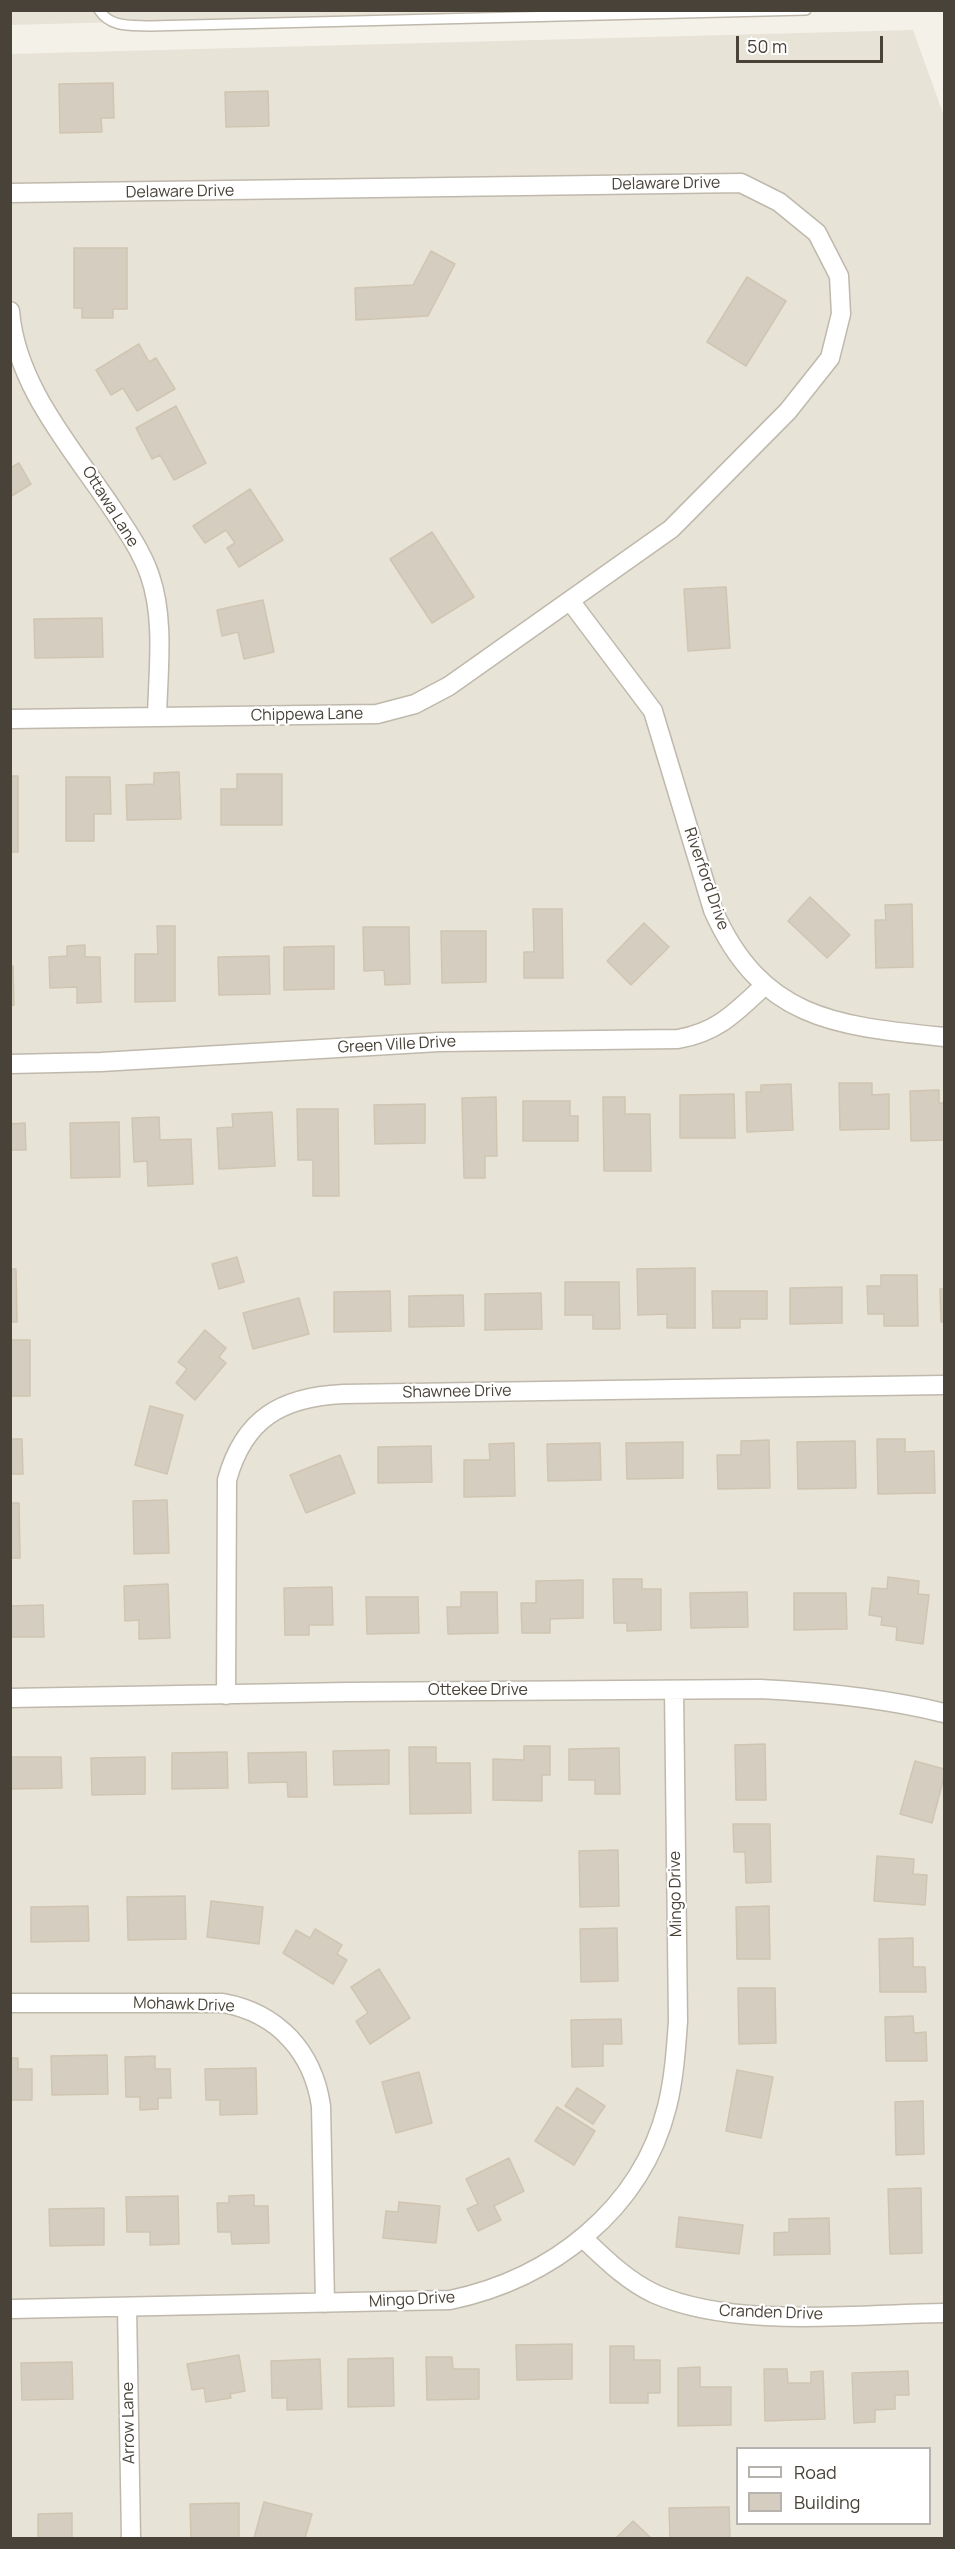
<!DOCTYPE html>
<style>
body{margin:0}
#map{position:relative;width:955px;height:2549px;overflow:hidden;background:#f4f1e9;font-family:Manrope,sans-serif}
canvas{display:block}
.frame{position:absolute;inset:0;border:12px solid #484238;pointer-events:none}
.legend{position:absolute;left:736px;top:2447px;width:195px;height:78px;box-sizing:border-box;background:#fff;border:2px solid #b6b3af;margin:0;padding:8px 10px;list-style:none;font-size:18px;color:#484238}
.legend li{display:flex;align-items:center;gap:12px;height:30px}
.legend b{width:30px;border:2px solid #b6b3af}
.scale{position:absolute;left:736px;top:36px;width:147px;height:27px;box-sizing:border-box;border:3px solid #484238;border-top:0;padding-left:8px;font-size:18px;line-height:21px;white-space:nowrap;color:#484238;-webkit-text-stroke:4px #fff;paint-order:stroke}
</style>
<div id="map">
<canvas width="955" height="2549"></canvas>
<div class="frame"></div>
<ul class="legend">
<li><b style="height:8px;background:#fff"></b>Road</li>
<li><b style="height:16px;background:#d5cdbf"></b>Building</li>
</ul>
<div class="scale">50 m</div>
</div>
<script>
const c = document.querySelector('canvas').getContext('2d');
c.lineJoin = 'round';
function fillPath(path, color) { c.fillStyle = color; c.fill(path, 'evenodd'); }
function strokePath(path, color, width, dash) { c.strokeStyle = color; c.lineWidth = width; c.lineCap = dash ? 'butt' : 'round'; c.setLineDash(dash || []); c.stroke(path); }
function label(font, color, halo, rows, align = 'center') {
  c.font = font + ' Manrope,sans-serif'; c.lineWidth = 4.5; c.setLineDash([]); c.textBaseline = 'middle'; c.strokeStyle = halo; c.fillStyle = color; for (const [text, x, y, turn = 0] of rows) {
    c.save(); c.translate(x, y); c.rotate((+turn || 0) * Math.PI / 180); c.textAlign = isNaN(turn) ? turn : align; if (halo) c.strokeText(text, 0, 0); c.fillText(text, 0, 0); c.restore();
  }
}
fillPath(new Path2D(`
 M11,10L514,11L11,25Z
 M913,30L944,116V2538H11L10,54ZM738,2448H930V2524H738Z`), '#e8e3d7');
const building = new Path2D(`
 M113,83L114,118H101L102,132L60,133L59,84Z
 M268,91L269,126L226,127L225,92Z
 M74,248H127V309H113V318H82V308H74Z
 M431,251L455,264L428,316L356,320L355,288L413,285Z
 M747,277L786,301L746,366L707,342Z
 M139,344L149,362L156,358L175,389L137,411L123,388L111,395L96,370Z
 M176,406L206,463L174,480L160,455L152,459L136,428Z
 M19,463L31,484L10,497V468Z
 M250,489L283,540L239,567L227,548L235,543L226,530L205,543L193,526Z
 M432,532L474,597L432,623L390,559Z
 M726,587L730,648L688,651L684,589Z
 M263,600L274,652L244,659L238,632L222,636L217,610Z
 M102,618L103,657L35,658L34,619Z
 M179,772L181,819L127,820L126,785L154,784V773Z
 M237,774H282V825H221V789H237Z
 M10,776H18V852H10Z
 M66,777H110L111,814H94V841H66Z
 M810,897L850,935L827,958L788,921Z
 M912,904L913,967L876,968L875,920H886L885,905Z
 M533,909H562L563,978H524V952H534Z
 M644,923L669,947L631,985L607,961Z
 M157,926H175V1001L135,1002V954H158Z
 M363,927H409L410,984L385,985L384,970L364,971Z
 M441,931H486V982L442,983Z
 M85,945V957H100L101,1002L77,1003V987L50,988L49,957L67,956V946Z
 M334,946V989L284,990V947Z
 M269,956L270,994L219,995L218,957Z
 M10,966H13L14,1005L10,1006Z
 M839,1083H872V1095L889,1094V1129L840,1130Z
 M791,1084L793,1130L747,1132L746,1092H761V1085Z
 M939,1090V1103H944V1140L911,1141L910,1091Z
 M734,1094L735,1138H680V1095Z
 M496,1097L497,1156H485V1178H464L462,1098Z
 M603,1097H625V1114H650L651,1171H604Z
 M523,1101H570V1116H578V1141H523Z
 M425,1104V1143L375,1144L374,1105Z
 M297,1109H338L339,1196H313V1160H298Z
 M272,1112L275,1166L219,1169L217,1128L233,1127L232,1114Z
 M159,1117L160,1140L191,1139L193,1184L148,1186L147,1161L134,1162L132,1118Z
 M119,1122L120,1177L71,1178L70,1123Z
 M25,1123L26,1150H11L10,1170V1124Z
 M237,1257L244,1282L219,1289L212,1264Z
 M695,1268V1328H667V1314L638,1315L637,1269Z
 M10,1269H16L17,1322H10Z
 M881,1275H917L918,1326H884V1314H868L867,1286H881Z
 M565,1282H619L620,1329H593V1315H565Z
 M842,1287V1323L790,1324V1288Z
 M940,1289H944V1322H941Z
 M390,1291L391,1331L334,1332V1292Z
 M712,1291H767V1319H740V1328H713Z
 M541,1293L542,1329L485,1330V1294Z
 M463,1295L464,1326L409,1327V1296Z
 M299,1298L309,1334L253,1349L243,1313Z
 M205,1330L226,1348L219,1357L226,1363L195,1400L176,1383L187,1369L178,1362Z
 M10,1340H30V1396H10Z
 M150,1406L183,1415L167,1474L135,1465Z
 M10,1439H22L23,1474H10Z
 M877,1439H905V1452L934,1451L935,1493L878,1494Z
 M769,1440L770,1488L718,1489L717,1455H741V1441Z
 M855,1441L856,1488L798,1489L797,1442Z
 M683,1442V1478L627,1479L626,1443Z
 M514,1443L515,1496L464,1497V1460H490L489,1444Z
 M600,1443L601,1480L548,1481L547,1444Z
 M431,1446L432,1482L378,1483V1447Z
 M340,1455L355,1493L306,1513L290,1475Z
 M167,1500L169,1553L134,1554L133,1501Z
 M10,1503H19L20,1558H10Z
 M888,1577L919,1581L918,1594L929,1595L923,1644L896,1640L897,1627L881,1625L882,1617L869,1615L872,1588L887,1589Z
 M613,1579H642V1589H661V1630L627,1631V1623H614Z
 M583,1580V1618L550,1619V1633H522L521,1603H536V1581Z
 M168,1584L170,1638L139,1639V1620L125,1621L124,1586Z
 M332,1587L333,1625H309V1635H285L284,1588Z
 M461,1592H497L498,1633L448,1634L447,1607H461Z
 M747,1592L748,1627L691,1628L690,1593Z
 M794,1593H846L847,1629L794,1630Z
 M366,1597H418L419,1633L367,1634Z
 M43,1605L44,1637H10V1606Z
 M765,1744L766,1800H736L735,1745Z
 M524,1746H550V1775H542V1801L493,1800V1759L524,1760Z
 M409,1747H436V1763H470L471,1813L410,1814Z
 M619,1748L620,1794H595V1780H569V1749Z
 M389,1750V1784L334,1785L333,1751Z
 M227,1752L228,1788L172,1789V1753Z
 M306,1752L307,1797H288L287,1782L249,1783L248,1753Z
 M10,1757H61L62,1788L10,1789Z
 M145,1757V1794L92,1795L91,1758Z
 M915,1761L944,1769V1777L932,1823L900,1814Z
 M733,1824H770L771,1882L746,1883L745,1852H734Z
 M618,1850L619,1906L580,1907L579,1851Z
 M877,1856L914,1859L913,1874L927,1875L925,1905L874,1901Z
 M185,1896L186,1939L128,1940L127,1897Z
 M211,1901L263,1907L259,1944L207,1937Z
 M88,1906L89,1941L31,1942V1907Z
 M769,1906L770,1959H737L736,1907Z
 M617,1928L618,1981L581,1982L580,1929Z
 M315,1929L342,1945L337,1954L347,1960L333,1984L283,1953L296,1930L310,1938Z
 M913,1938V1967H925L926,1992H880L879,1939Z
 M379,1969L410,2018L370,2044L356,2021L368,2013L351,1987Z
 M738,1988H775L776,2043L739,2044Z
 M913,2016L914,2033L926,2032L927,2061H886L885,2017Z
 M621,2019L622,2044H603V2066L572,2067L571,2020Z
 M107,2055L108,2094L52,2095L51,2056Z
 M155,2056V2069H170L171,2098H158V2109L140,2110V2097H126L125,2057Z
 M10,2058H18V2069H32V2100H10Z
 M256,2068L257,2114L220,2115V2100H206L205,2069Z
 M737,2070L773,2077L761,2138L726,2131Z
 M419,2072L432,2123L396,2133L382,2082Z
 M577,2088L605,2106L593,2124L565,2106Z
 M923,2101L924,2154L896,2155L895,2102Z
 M557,2107L595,2131L574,2165L535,2141Z
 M509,2158L524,2191L494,2206L501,2220L478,2231L467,2209L478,2204L466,2179Z
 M921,2188L922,2253L890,2254L888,2189Z
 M254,2195V2206H268L269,2243L232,2244L231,2232H218L217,2203H229V2196Z
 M178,2196L179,2244L150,2245V2232H127L126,2197Z
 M399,2202L440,2206L436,2243L383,2238L386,2211L398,2212Z
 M104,2208V2245L50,2246L49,2209Z
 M679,2217L743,2225L739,2254L676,2247Z
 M829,2218L830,2254L774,2255V2233L789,2232V2219Z
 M572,2344V2379L517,2380L516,2345Z
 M610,2346H634V2360H660V2393H648V2403H610Z
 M239,2355L245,2391L230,2394L231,2398L206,2402L204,2388L192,2390L187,2364Z
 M426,2357H452L453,2369H479V2399L427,2400Z
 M393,2358L394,2406L348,2407V2359Z
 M320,2359L322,2409L287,2410V2398H272L271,2361Z
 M72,2362L73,2399L22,2400L21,2363Z
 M700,2367V2387H731V2425L678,2426V2368Z
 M764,2369H787L788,2383H811V2372L823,2371L825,2419L765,2421Z
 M908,2371L909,2395H895V2409L875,2410V2422L854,2423L852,2373Z
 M264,2502L312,2514L305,2538H254Z
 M239,2503V2538H191L190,2504Z
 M729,2507L730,2538H670L669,2508Z
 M72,2513V2538H38V2514Z
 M633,2521L651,2538H616Z`);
fillPath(building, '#d5cdbf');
strokePath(building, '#d0c5b2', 1.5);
const service = new Path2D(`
 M99,10C111,28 130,25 150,26L806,10`);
const minor = new Path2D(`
 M10,193L741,183L779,202L817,233L839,276L841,314L830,358L788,411L671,529L449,686L415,704L377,714L10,719
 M10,311C16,386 72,448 112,508C126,529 142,552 150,576C165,619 158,672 157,717
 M571,602L653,711L713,910C762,1020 836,1026 944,1037
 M10,1064L101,1062L439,1042L678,1039C718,1032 736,1012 765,985
 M226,1695L227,1480C244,1418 282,1397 343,1394L944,1385
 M10,1698L348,1692L760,1689C823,1692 884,1698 944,1713
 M10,2003H223C278,2013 313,2052 321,2106L325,2303
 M583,2238C605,2259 627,2281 655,2294C735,2329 857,2314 944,2313
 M127,2307L131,2538
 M10,2309L450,2300C551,2279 641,2210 667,2107C674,2079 676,2050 678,2021L674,1690`);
strokePath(service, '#bfb9ac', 12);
strokePath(minor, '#bfb9ac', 21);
strokePath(service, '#fff', 9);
strokePath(minor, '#fff', 18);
label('16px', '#484238', '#fff', [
 ["Delaware Drive",666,184,-1],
 ["Delaware Drive",180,192,-1],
 ["Ottawa Lane",110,507,58],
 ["Chippewa Lane",307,715,-1],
 ["Riverford Drive",706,879,71],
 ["Green Ville Drive",397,1045,-3],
 ["Shawnee Drive",457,1392,-1],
 ["Ottekee Drive",478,1691],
 ["Mingo Drive",676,1894,-91],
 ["Mohawk Drive",184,2005,2],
 ["Mingo Drive",412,2300,-3],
 ["Cranden Drive",771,2313,2],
 ["Arrow Lane",129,2423,-91]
]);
</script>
